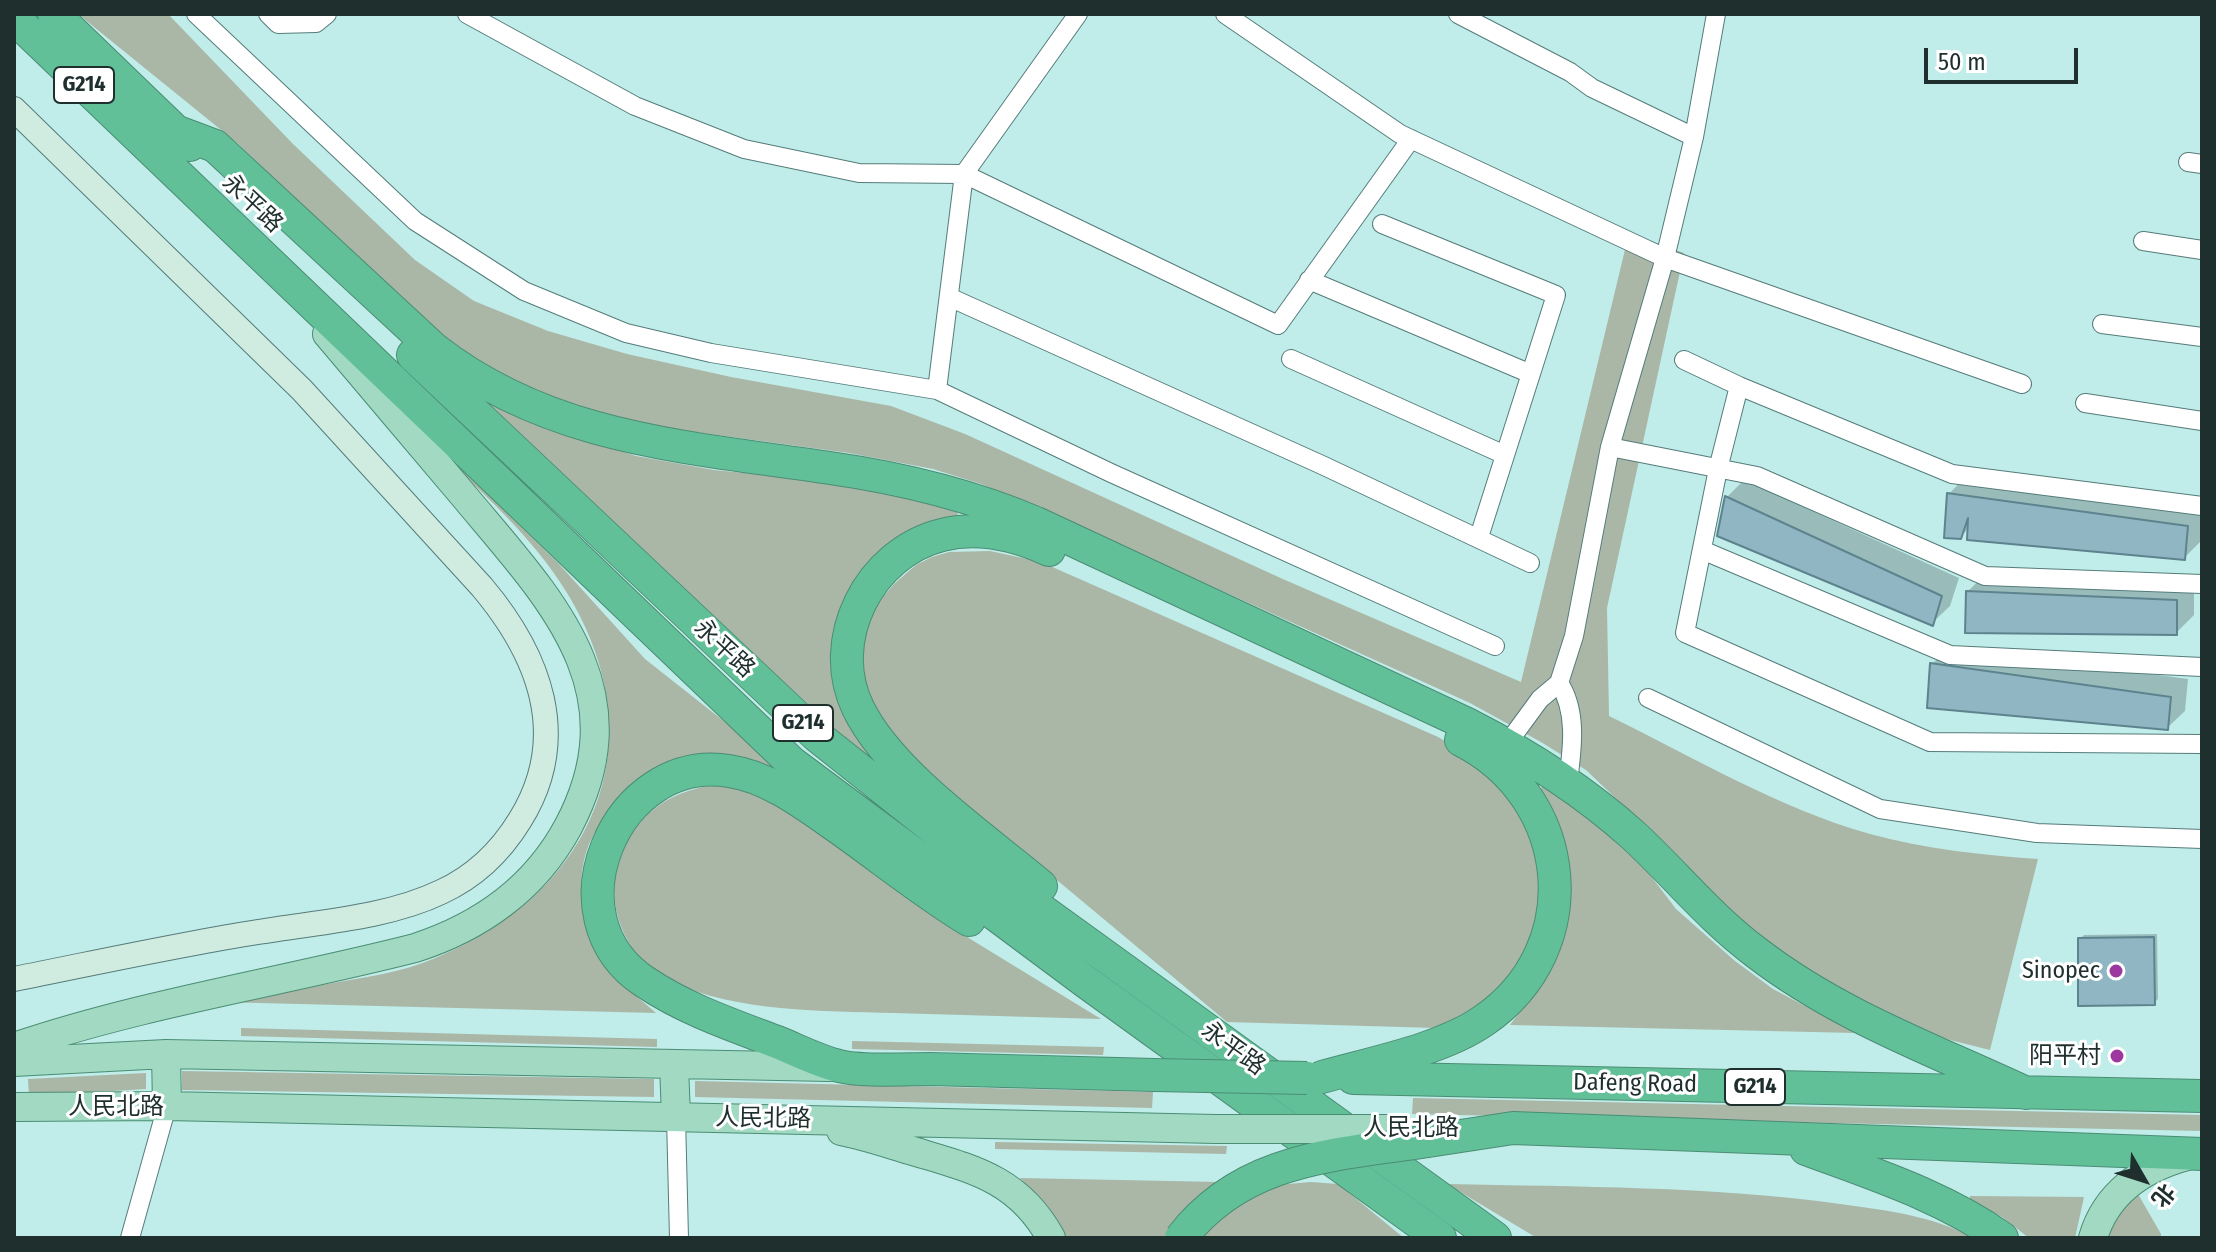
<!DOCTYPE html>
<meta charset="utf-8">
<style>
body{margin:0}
#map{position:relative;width:2216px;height:1252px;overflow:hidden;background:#c0ece9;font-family:"Fira Sans Condensed","Noto Sans SC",sans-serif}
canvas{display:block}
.frame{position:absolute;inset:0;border:16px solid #1e2f2e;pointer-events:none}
.north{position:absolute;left:2104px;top:1140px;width:80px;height:80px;-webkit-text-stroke:6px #fff;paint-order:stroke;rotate:129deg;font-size:22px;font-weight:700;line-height:32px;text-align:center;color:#1e2f2e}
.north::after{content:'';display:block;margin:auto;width:28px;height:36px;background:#1e2f2e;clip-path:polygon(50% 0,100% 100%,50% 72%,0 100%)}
.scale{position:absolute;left:1924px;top:48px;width:154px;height:36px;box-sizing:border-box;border:4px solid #1e2f2e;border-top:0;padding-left:10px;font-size:24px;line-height:28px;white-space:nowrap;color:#1e2f2e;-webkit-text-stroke:6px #fff;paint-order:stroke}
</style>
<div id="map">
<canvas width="2216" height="1252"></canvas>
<div class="frame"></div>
<div class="north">北</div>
<div class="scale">50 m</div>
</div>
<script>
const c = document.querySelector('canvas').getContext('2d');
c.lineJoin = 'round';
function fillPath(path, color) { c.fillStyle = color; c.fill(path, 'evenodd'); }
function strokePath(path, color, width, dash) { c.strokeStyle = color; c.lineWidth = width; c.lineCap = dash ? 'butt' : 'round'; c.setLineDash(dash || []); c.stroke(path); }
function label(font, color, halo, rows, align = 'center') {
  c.font = font + ' "Fira Sans Condensed","Noto Sans SC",sans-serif'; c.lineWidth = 6; c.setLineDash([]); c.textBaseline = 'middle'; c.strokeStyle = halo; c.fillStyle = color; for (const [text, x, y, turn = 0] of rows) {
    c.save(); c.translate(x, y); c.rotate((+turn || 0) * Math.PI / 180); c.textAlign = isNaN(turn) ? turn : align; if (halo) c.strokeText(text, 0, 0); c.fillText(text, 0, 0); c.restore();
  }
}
fillPath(new Path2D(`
 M78,14H168L293,144L415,260L474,301L548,331L627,354L731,377L891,406L965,434L1285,580L1521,682L1629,233L1684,253L1607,608L1609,716C1693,757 1780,809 1870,834C1926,849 1981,855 2038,859L1990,1050L1950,1040L1894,1019L1829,988L1719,910L1628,810L1586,770L1541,742L1470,703L1034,506L981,484L933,469L849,453L644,425L602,415L506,380L443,340L236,142Z
 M458,385L566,433L636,456L714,470L815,480L957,506L958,517L882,550L853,585L872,751L869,760Z
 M436,444L558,563L645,659L787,771L626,794C614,806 603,817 595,832C568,879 584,942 619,980C630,992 644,1002 656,1013L220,1002C258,996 295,989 333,983C367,977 402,972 433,959C592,895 660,745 567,593C533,536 480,492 434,445Z
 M990,551L1041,562L1438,737L1462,751L1509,790L1538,843L1540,907L1527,949L1500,987L1482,1003L1437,1028L1227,1022L906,754L865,696L860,653L871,614L882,598L895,583L916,565L932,557L949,552Z
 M714,785L741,789L774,801L811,823L967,937L1101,1019C1032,1017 963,1015 894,1013C824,1011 736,1012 672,982C625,960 601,901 622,853C641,811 669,792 714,785Z
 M1547,785L1572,798L1641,863L1676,909L1735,961L1773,989L1856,1033L1510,1025L1533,994L1552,961L1539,789Z
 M241,1028L657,1039V1047L241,1036Z
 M852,1041L1104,1047L1103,1055L852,1049Z
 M182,1071L654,1079V1097L182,1090Z
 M146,1073V1089L29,1096L28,1079Z
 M695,1081L1153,1092L1152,1108L695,1097Z
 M1413,1098L2202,1115V1131L1412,1114Z
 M995,1142L1227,1146L1226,1154L995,1149Z
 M1020,1178L1219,1182L1165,1238H1066L1047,1209Z
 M1311,1182L1338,1184L1404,1238H1196L1230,1205L1277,1185Z
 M1447,1184C1578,1187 1710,1186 1840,1204C1889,1211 1930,1215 1974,1238H1537Z
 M2138,1194L2161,1234V1238H2104L2121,1209Z
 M1970,1196L2084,1197L2075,1238H2029L2002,1217L1970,1200Z`), '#aab6a6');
fillPath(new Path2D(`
 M1966,476L2202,509V540L2184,558L1969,528L1960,537L1949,494Z
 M1744,480L1959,578L1950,606L1932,623L1727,497Z
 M1986,574L2194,583V615L2176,633L1968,591Z
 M1950,647L2188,679L2185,711L2167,728L1932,664Z
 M2157,934L2158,999L2154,1003L2080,939L2084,935Z`), '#0003');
const building = new Path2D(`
 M1947,493L2188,526L2185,560L1967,540L1968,518L1961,539L1944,538Z
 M1725,496L1942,596L1933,626L1717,536Z
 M1966,591L2177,600V635L1965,633Z
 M1930,663L2171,697L2168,730L1927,708Z
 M2154,937L2155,1005L2078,1006V938Z`);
fillPath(building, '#8fb6c2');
strokePath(building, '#5d838e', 2);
const street = new Path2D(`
 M196,14L415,221L524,291L626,333L711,353L937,390L1111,473L1495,646
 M268,14L278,24L316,23L327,14
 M467,14L635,106L744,149L859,173L964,174L1278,325L1411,139
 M1225,14L1400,134L1665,258L2022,384
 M1458,14L1570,72L1592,88L1694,137
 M2188,162L2202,164
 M1382,224L1556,295L1479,537
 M2143,241L2202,250
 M1309,280L1531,374
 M949,297L1322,465L1530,563
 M2102,324L2202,337
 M1291,359L1505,455
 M1684,360L1739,386L1952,474L2202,506
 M1739,386L1718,469L1685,633L1930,742L2202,744
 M937,390L964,174L1078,14
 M2085,403L2202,421
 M1610,447L1757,476L1985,576L2202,584
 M1702,550L1950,655L2202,667
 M1559,683C1578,712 1572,750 1568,782
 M1648,698L1880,809L2037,833L2202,839
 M1507,744L1540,699L1559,683L1574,636L1610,447L1665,258L1694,137L1716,14
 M676,1117L679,1238
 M130,1238L167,1106`);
const secondary = new Path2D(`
 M14,109L302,390L482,587C540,656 571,738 520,820C501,851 474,877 441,892C387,918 317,922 258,932C176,945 95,963 14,979`);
const primary = new Path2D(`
 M14,1047C144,1003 282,982 415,948C480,927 535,888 568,827C642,688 548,597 464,496C418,442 373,388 327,334
 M166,1054L167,1106
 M14,1062L166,1054L829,1067
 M674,1064L676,1117
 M14,1107L167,1106L1216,1129
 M841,1131C866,1136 889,1144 913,1151C973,1169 1019,1179 1051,1238
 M2093,1238C2106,1193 2143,1168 2187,1156`);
const highway = new Path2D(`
 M54,14L190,145
 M14,18L792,763L1086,982L1440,1238
 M175,131L215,146L433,348C550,440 689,447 830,468C900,478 971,495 1036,523L1467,724C1528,755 1583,790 1634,836C1675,874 1711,919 1757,953C1839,1016 1934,1050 2026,1093
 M413,355L817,736L982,867L1495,1238
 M1041,886C984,838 890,774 858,708C825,640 869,553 942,535C978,526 1016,535 1049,550
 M969,920C923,892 880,857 836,826C803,803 769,777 729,771C616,753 546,917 645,982C685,1009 732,1025 777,1042C797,1050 818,1061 839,1066C862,1072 905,1069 930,1069C1004,1071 1079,1073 1154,1075
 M1322,1077C1371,1063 1441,1050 1483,1021C1589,949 1574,797 1461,740
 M1353,1078L2202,1096
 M1428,1141L1513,1128L2202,1154
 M1806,1149C1873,1174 1943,1196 2002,1238`);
strokePath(street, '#547c7a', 20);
strokePath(secondary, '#547c7a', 26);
strokePath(primary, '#4a8d74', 30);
strokePath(highway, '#4a8d74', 34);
strokePath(street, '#fff', 18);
strokePath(secondary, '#d0ece0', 24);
strokePath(primary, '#a1d9c2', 28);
strokePath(highway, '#62c099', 32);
const primaryBridge = new Path2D(`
 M1216,1129H1398`);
const highwayBridge = new Path2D(`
 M1154,1075L1307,1078
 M1181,1238C1243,1157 1336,1155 1428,1141`);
strokePath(primaryBridge, '#4a8d74', 30, []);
strokePath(highwayBridge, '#4a8d74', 34, []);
strokePath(primaryBridge, '#a1d9c2', 28);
strokePath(highwayBridge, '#62c099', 32);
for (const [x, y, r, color] of [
 [2116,971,8,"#9c399f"],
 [2117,1056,8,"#9c399f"]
]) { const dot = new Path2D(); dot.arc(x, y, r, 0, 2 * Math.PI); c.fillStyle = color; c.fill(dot); strokePath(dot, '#fff', 3); }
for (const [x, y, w] of [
 [84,85,60],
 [803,723,60],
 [1755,1087,60]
]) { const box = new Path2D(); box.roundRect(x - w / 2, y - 18, w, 36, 6); c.fillStyle = '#fff'; c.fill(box); strokePath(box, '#1e2f2e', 2); }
label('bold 22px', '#1e2f2e', null, [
 ["G214",84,85],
 ["G214",803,723],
 ["G214",1755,1087]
]);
label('24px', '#1e2f2e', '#fff', [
 ["永平路",252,204,43],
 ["永平路",724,649,43],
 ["永平路",1233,1049,36],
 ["Dafeng Road",1635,1084,1],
 ["人民北路",116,1107],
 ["人民北路",763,1119,1],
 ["人民北路",1411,1128]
]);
label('24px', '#1e2f2e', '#fff', [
 ["Sinopec",2100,971],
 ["阳平村",2101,1056]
], 'right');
</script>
